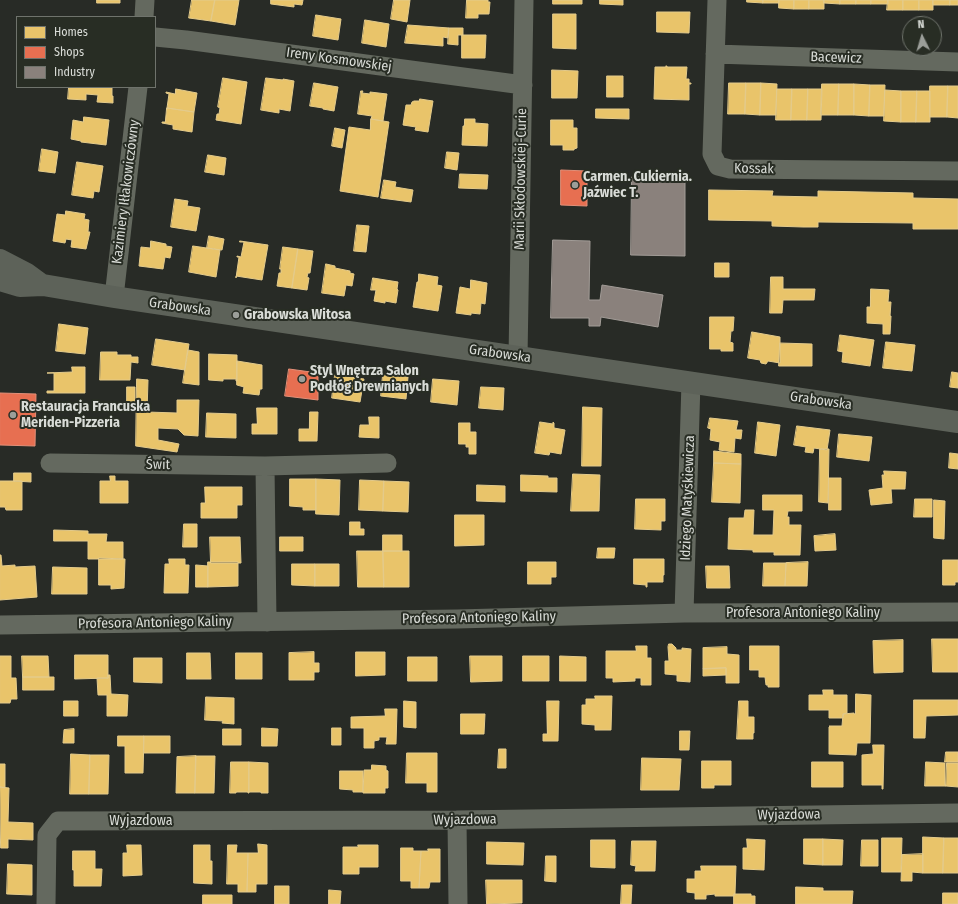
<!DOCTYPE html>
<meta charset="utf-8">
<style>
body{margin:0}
#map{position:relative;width:958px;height:904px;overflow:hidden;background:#282b26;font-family:"Fira Sans Condensed",sans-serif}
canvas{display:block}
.legend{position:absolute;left:16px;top:16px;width:140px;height:72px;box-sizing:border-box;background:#282d24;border:1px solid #6f736c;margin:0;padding:5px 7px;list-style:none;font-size:12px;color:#d9dcd7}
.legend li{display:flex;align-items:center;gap:8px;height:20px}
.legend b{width:20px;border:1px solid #6f736c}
.north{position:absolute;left:902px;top:16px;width:40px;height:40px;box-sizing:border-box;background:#282d24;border:1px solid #6f736c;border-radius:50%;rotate:355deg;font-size:11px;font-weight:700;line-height:16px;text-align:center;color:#d9dcd7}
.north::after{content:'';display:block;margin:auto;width:14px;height:18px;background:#9b9e99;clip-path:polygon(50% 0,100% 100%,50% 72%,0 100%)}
</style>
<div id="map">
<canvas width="958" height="904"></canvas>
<ul class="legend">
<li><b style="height:11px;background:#e9c46a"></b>Homes</li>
<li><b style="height:11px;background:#e76f51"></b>Shops</li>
<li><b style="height:11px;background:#8a817c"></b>Industry</li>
</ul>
<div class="north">N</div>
</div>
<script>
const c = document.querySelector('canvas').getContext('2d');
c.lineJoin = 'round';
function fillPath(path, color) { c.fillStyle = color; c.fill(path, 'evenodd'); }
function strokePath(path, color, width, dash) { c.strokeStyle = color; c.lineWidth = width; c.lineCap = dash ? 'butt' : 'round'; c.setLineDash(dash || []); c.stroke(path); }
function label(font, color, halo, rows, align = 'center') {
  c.font = font + ' "Fira Sans Condensed",sans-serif'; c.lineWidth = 4; c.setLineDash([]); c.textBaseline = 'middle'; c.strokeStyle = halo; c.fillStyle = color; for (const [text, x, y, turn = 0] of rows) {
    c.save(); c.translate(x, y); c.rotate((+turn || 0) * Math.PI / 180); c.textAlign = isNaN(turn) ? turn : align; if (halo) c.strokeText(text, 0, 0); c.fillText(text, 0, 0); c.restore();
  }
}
const homes = new Path2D(`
 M97,0H120V3H97Z
 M192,0H215L211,21L189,18Z
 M215,0H239L235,25L211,21Z
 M271,0H303L302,5L294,4V7L271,4Z
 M394,0H410L407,22L391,19Z
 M467,0H488V2H490L489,14H478V18H466Z
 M553,0H582V4H553Z
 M600,0H623V5L600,4Z
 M747,0H763V3L747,2Z
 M763,0H779V3H763Z
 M779,0H794V9L779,8Z
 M794,0H809V9H794Z
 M809,0H824V9H809Z
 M824,0H840V4L824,3Z
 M840,0H856V4H840Z
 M856,0H871V4H856Z
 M871,0H888V4H871Z
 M888,0H903V10H887Z
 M903,0H919V10H903Z
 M919,0H933V10H919Z
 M933,0H950V5H933Z
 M950,0H958V5H950Z
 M657,12H690L689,33L657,32Z
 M553,14H576V49L553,48Z
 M316,15L341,19L338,40L313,36Z
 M365,20L389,24L386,47L362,43Z
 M408,25L449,28L448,38L443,37V46L405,43Z
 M449,28H463V35H458V45L448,44Z
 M462,35H486L485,58H462Z
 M666,66H667V67H687L686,79H689V83H691V84H689V100L654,99L655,67H666Z
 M552,70L578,71L577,98H552Z
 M607,76H623V97H607Z
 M223,78L247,82L241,124L216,120L217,114H219L220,108L218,107Z
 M266,78L283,80V79L294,81L290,111L279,109V113L261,110Z
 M314,83L338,87L334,111L323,109V108L310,106Z
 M729,83H746L745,114H728Z
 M746,83H761L760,115L745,114Z
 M761,83L777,84L776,115H760Z
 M822,84H839L838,115H821Z
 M839,84H854V115H838Z
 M854,84L870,85L869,116L854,115Z
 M870,85H885L884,116H869Z
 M930,86H948L947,117H930Z
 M948,86H958V118L947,117Z
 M69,87H112V96H113V103L97,102L98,95L86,94V100L68,99Z
 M176,89L197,93L194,112L167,108L169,94L166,93V92L175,94Z
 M777,89H792L791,120H776Z
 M792,89H808L807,120H791Z
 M808,89H822L821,120H807Z
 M885,90L901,91V122L884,121Z
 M361,91H363L362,93L370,94V92L387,94L383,121L371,119L372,116L358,114Z
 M901,91H917L916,122H901Z
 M917,91H930V122H916Z
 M420,99L433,101L428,132L415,130L416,127L403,125L406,105H411L412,102L414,101H419Z
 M167,108L194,112L192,132L173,129V125L162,123V122H165Z
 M596,109H629V119L596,118Z
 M84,117L109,120L106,145L81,142V141L71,139L73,120L83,122Z
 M371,119L389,122L378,197L340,191L349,127L370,130Z
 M465,119H475V123L488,124L487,146L462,145L463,126H464Z
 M551,120H573V128H577V148L574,149V150H563V145H551Z
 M335,128L345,130L342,148L332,146Z
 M42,149L58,152L55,173L39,171Z
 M447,152L459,153L457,170L445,168Z
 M208,155L226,158L224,175L205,172Z
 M77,162L103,166L99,192L94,191L93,198L72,195Z
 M460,174L488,175L487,189L459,188Z
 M384,180L396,182L395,187L413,190L411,202L381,198Z
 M709,190L773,191L772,196L818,197V191L913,193V198L958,199V229H913V223L818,222V227H803L772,226V221L709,220Z
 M175,199L188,201L187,206L200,208L196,231L171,227Z
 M66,211L85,214L84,219L89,220L88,232H90L86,249L71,247L72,240L66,239L65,243L53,241L57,214L65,215Z
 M357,225L369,226L366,252L354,251Z
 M209,236L224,239L222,250L207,248Z
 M151,241L166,244V246L172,247L170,258L165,257L163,269L139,266L141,247L150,248Z
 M240,241L268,245L262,280L236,276V278L239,257H237V256L241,257L244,242H240Z
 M193,246L220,250L216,277L189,272Z
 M283,247L298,249L292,288L277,286L279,273H281V269H280Z
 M298,249L313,251L310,273H308L307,277L309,278L307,290L292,288Z
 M715,263H729V277H715Z
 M326,264L335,266V268L350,271V273L354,274L352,286L346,285L344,296L322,293Z
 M419,274L438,277L437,285L442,286L438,311L413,307L417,282H418Z
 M771,277H783V289H815L814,300H783L782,313H770Z
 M373,278L398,282L397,289L398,290L396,303L385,301V303L374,301L376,290H371Z
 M471,280L487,283L485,304L481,303L480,314L471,313V315L456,313L460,287L470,289Z
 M871,289L889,290L888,302H891L890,316H891L890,334H883V324L867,323V307H870Z
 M710,317H734L733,331H731L730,342L733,343V351H721V349H710Z
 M59,324L88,328L85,354L56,351Z
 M752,332L780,337V363L768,361L766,364L761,363L760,360L748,358Z
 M840,335L874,340L870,366L842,362L843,352L838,351Z
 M156,339L189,344L185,370L152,365Z
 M886,342L915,345L912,371L883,368Z
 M780,343L812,344V366H779Z
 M188,350L199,352V385L183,383Z
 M101,352H117V355H131V357H138V363L131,362L130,380H100Z
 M209,354L237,355V381H236V379H223V381L209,380Z
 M237,361L262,365V389H260L259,395L243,393L244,387L237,385Z
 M72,367H85V393H47V391H54V373H47L72,372Z
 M952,372L958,373V388L950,387Z
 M335,375L364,379L360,402L332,398Z
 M383,375L408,377L406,399L381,396Z
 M137,379L148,380L147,412L177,413V400H199L198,436L184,435L178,429L158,428V440L179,444L177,452L136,446Z
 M433,379L459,381L457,405L431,402Z
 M127,387H135V406H127Z
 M481,387L504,388L503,410L479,408Z
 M583,407L602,408L601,466H582Z
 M257,408H277V434H252V424H257Z
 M310,412H318L317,441H299V429H309Z
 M207,413L236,414V438L206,437Z
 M369,417H379V438L359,437L360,425H369Z
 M710,418L738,421L736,430H742L741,439L735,438L734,452L719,450L720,442L710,440L711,429L708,428Z
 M540,422L553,424V422L554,423V428L565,430L561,454L550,452L549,455L535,453Z
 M758,422L780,425L776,456L755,453Z
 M459,423H470V432H476V454H469V447H466V444H459Z
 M797,426L830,430L827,450L814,448L813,453L805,452L806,447L794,445Z
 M839,434L872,437L869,461L837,457Z
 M820,449H829L828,503L819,502Z
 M714,451L741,454V464L714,463Z
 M950,453L958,454V469L949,468Z
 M714,463L741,464L740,503L712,502Z
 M884,471L906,472L905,489H891L892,503L871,505L869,490L883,488L882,475H884Z
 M14,473H31V482L14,481Z
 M573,474L600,475L599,511H571Z
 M521,475L548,476V478H557V492L521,491Z
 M110,476H115V481H128V503H100V481H110Z
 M829,478H841V510H829Z
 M290,479H316V510H303V507L290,506Z
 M316,479L340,480L339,515L316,514Z
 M360,480L384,481L383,511L359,510Z
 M0,481H22V510H6L5,507H0Z
 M384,481L409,482L408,512L383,511Z
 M477,485L505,486V502L477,501Z
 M205,487H242V505H237V518H201V503H205Z
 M763,495H802V511H788L787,517H789V525H801L800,555H774V552H753V550L728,549L729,518H744L745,510H754L753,535H773L774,510H763Z
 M636,499H665V521H661V530L635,529Z
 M915,499H932V517H914Z
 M934,500L945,501L944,539L934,538Z
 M455,515H484V545L455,546Z
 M350,522H360V529H364V535H350Z
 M184,524H197V547H183Z
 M54,530L88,531V534H107L106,542H123V559H88V541H54Z
 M835,534L836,550L815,551L814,536Z
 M383,535H402V551H383Z
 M210,537H240L241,563H211Z
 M280,537H303V551H280Z
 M598,548H615L614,558H597Z
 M357,551H383L384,587H358Z
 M383,551H409V587H384Z
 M0,555H1L2,566L15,565V567L35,566L37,597L0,600Z
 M99,558L125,559L124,588L111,589V585H99Z
 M169,559H185V565H189L188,593H164L165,564H169Z
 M634,559H664V575H663V582H647V587H646V585L634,584Z
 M943,560H958V582H955V585H943Z
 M208,562H238V586L208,587Z
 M528,562H556V577H551V584H528Z
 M808,562L807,586H785L786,563Z
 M764,563H786L785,586H763Z
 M292,564H315V586L292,585Z
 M315,564H339V586H315Z
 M196,565L208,566V587H196Z
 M706,566H729L730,588H707Z
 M53,567L87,568V594H52Z
 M932,639H958V672H933Z
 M903,640V672L874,673L873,641Z
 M669,644H672L676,648V650H682V648L691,649L690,682L677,681V675L665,674V661H669L668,647Z
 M636,646H647V658H651V685H641V678H635V681L613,682V678H606V651H636Z
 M750,646H779V687H768V685H766L765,677H759V670H750Z
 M727,647V654L739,655V683H726V668L703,669V648Z
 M314,652V663H319V672H314V680H289V653Z
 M356,652H385V675L356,676Z
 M187,653H210L211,679H187Z
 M236,653H262V679H236Z
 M75,655H108V678L75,679Z
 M0,656H11V678H16L17,699H11L10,703H0Z
 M22,656H48L49,677H23Z
 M470,656H502V681L471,682Z
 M523,656H549V681H523Z
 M560,656L586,657V681H560Z
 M408,657H437V681H408Z
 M134,658H162V683L134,682Z
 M726,668V675L703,676V669Z
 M108,675H110L111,694L128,695L127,716H107V695H98L97,678H108Z
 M23,677H54V690H23Z
 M823,690H833V695H847V713L843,714V718H829V710H809V695H823Z
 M856,694L871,695L870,743H857L856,755L829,754V727H830L829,726H842L843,714L854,713V714H855Z
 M595,696H612L611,730H595V725L582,724V705H586V699H595Z
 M206,697L234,698V724L222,723L223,721L205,720Z
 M914,700H958V715L926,716L925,738H914Z
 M64,701H78V716H64Z
 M404,701L416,702V728L404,727Z
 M547,701H559L558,741H543V734H547Z
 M739,701H748V717H754V733H753V739H737Z
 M385,709H397L396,744H386L387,737H379V740L374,741V748H364V728H351V717L385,716Z
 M461,714H485L484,734H461Z
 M262,728L278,729L277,746H262Z
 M332,728H341V745H332Z
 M74,729V743H63L64,730Z
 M223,729H241V745H223Z
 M680,731H690L689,750H680Z
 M118,736H144L143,773H125V746H118Z
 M144,736H170V753H144Z
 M873,745H884L883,789H882V785H862V755L873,754Z
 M499,749H506V768H498Z
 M946,752H958V762H945Z
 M407,753H437V792H427V783H406Z
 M71,754L90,755L89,794H70Z
 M90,755H109L108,794H89Z
 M196,756L195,793H176L177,757Z
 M196,756H215L214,793H195Z
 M642,758L681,759L679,790H641Z
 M702,761H731V785H714V788H702Z
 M231,762H249V793H248V792H236V793H230Z
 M249,762L268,763V793H261V792H249Z
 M812,762H843V787H812Z
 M926,762L945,763V785H946V786H925Z
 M947,763H958V787L946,786Z
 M0,764H5V788L0,787Z
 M372,765L386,766V770L388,771V788H385V793H363L364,770H371Z
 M340,771H363V792H353V790L340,789Z
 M0,787L9,788L8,822L33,823V840L8,839V848H1Z
 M923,837L944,838L943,873H923Z
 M882,838H902L901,872H882Z
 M944,838H958V873H943Z
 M747,839L765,840L764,870L743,869V848H747Z
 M804,839H823V865L804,864Z
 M823,839L843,840L842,865H823Z
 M591,840H615V868L591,867Z
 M862,840H878V866H861Z
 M632,841H656L655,871H635L636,866L631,865Z
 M487,842L524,843L523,865L487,864Z
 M258,844L267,845V884H256V892H247L248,853H258Z
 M127,845H141L142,875L123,876V853H127Z
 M194,845H210V861H212V884L194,883Z
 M228,845H237L236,853H248L247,892H238V884H227Z
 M358,845H378V867H359V874H343V847H358Z
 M401,848H413V851H421L419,888H411V881H401Z
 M428,849H440V882H430L429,888H419L421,851H428Z
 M73,851H95V869H102L101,886H74V870H73Z
 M923,854V873L912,872V881H901L902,855Z
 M546,856H556V882L545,881Z
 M8,864L32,865V895L7,894Z
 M701,866H736L735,894H734V896H715V894L706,895V899H695V893L687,892V879H695V871H701Z
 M486,880H522V903L487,904Z
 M622,885H632L631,904H621Z
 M275,886H289V904H275Z
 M796,887L823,888V891H853L852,904H796Z
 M329,890L341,891L340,904H329Z
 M943,893H958V904H943Z
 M734,894H751V896H755V904H734Z
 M203,895H232V904H203Z`);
fillPath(homes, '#e9c46a');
strokePath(homes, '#e4cb8b', 1);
const shops = new Path2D(`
 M561,170L587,171V206L561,205Z
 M289,369L318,373V400L285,396Z
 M0,393L36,394L35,446L0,445Z`);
fillPath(shops, '#e76f51');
strokePath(shops, '#e39079', 1);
const industry = new Path2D(`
 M632,177H685V256L631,255Z
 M553,240L590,241L589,300H600L602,285L663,295L658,327L601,317L600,326H589V318H551Z`);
fillPath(industry, '#8a817c');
strokePath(industry, '#a29c97', 1);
strokePath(new Path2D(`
 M717,0L712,154L718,166L730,169L958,171
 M144,17L145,0
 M155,37L186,40L523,85
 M715,54L958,62
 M114,297L138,87
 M518,357L524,0
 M50,463L265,466L387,463
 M265,466L267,622
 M684,613L691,382
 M0,625L457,619L684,613L958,612
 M457,820L458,904
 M46,904L47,835L58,821L457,820L958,813`), '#64695f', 19);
strokePath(new Path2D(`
 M0,260L27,274L42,285
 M0,280L20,286L43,285L114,297L958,422`), '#5d6259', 22);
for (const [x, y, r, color] of [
 [575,185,4,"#9b9e99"],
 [236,315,4,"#9b9e99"],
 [302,379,4,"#9b9e99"],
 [13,415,4,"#9b9e99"]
]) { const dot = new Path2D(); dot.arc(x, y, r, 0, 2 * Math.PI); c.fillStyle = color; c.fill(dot); strokePath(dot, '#282d24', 1.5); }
label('14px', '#d9dcd7', '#282d24', [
 ["Bacewicz",836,58,2],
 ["Ireny Kosmowskiej",339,60,8],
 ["Kossak",754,169,1],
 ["Marii Skłodowskiej-Curie",521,179,-89],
 ["Kazimiery Iłłakowiczówny",126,192,-83],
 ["Grabowska",180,307,8],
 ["Grabowska",500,354,8],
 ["Grabowska",821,401,8],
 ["Świt",158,465,1],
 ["Idziego Matyśkiewicza",688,498,-88],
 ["Profesora Antoniego Kaliny",803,613],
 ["Profesora Antoniego Kaliny",479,618,-1],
 ["Profesora Antoniego Kaliny",155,623,-1],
 ["Wyjazdowa",789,815,-1],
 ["Wyjazdowa",465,820,-1],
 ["Wyjazdowa",141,821]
]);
label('bold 14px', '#d9dcd7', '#282d24', [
 ["Carmen. Cukiernia.",583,177],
 ["Jaźwiec T.",583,193],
 ["Grabowska Witosa",244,315],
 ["Styl Wnętrza Salon",310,371],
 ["Podłóg Drewnianych",310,387],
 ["Restauracja Francuska",21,407],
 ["Meriden-Pizzeria",21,423]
], 'left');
</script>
